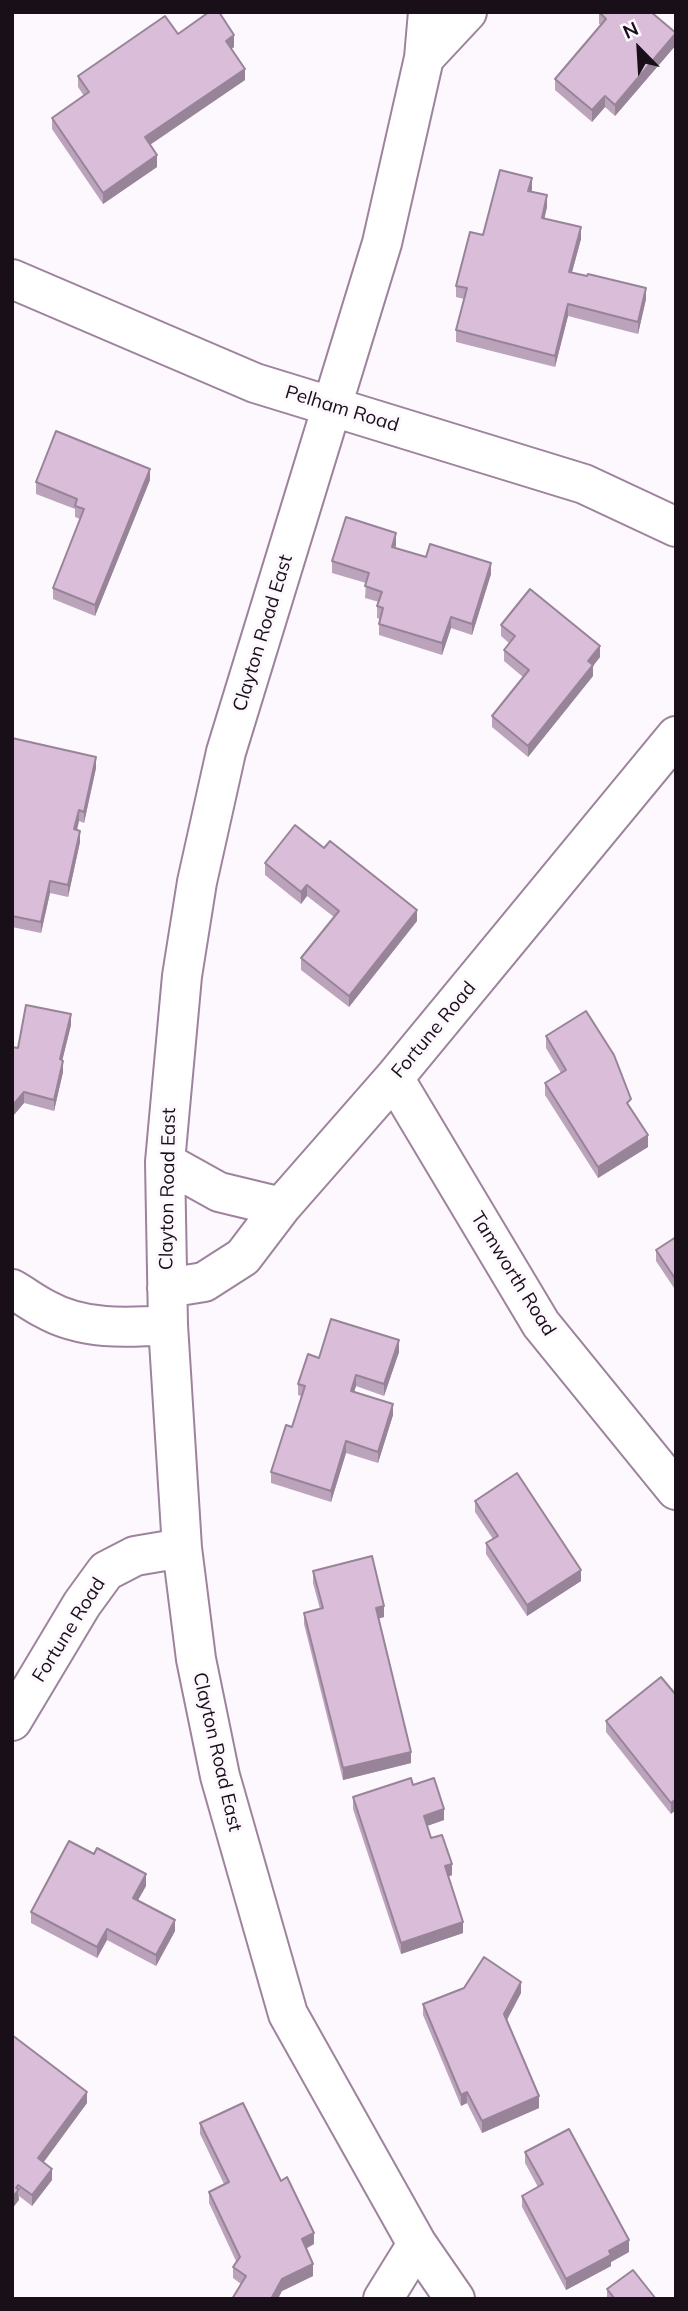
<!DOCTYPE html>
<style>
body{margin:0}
#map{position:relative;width:688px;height:2311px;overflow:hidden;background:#fdf8fd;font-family:Mulish,sans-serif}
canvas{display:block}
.frame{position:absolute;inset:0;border:14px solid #190f19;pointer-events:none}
.north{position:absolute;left:604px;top:14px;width:70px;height:70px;-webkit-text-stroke:5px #fdf8fd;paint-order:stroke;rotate:336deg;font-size:19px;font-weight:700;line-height:28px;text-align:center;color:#190f19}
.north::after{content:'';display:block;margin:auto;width:24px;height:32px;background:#190f19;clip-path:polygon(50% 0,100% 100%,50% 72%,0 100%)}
</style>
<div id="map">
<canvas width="688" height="2311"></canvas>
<div class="frame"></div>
<div class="north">N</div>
</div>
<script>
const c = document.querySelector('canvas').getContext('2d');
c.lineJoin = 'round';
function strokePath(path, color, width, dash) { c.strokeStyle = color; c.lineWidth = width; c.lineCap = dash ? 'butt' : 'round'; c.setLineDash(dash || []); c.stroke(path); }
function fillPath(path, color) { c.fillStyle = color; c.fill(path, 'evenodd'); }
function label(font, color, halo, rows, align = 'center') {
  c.font = font + ' Mulish,sans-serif'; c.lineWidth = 6; c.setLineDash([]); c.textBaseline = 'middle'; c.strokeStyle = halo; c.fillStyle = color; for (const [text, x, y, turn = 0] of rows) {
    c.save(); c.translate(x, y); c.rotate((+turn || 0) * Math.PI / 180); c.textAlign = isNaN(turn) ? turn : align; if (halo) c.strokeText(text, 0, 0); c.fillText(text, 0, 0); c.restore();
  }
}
const minor = new Path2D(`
 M428,12L424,58L382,243L226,752L197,882L182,976L165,1162L168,1325L182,1548L196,1659L220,1776L288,2014L417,2244L455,2299
 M424,58L467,12
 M12,279L255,383L584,484L676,527
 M394,1078L541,1324L676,1490
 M165,1162L219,1192L281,1207
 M167,1288L204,1282L243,1257L281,1207L394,1078L676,736
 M12,1289C23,1295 33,1303 45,1309C82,1330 126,1328 168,1325
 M12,1721L82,1604L106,1571L135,1556L182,1548
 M383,2299L417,2244`);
strokePath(minor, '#9d839d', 42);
strokePath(minor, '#fff', 38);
fillPath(new Path2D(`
 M599,12L676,45L615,116L605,107L592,122L555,90V79L601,25L599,24Z
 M178,34L234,47L231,49L245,80L150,145L157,167L103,204L52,129V118L84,96L78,87V76Z
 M532,189V192L547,207L544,219L581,239L572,272L646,299L638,334L568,316L555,367L456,342V330L464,299L456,297V286L483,235Z
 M150,480L95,616L53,599V588L80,519L75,517V509L36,494V482Z
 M396,545L395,548L426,557L491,574L472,635L451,628L442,655L379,635V624L380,619L377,618V606L379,602L365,598L366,583L332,573V561Z
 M501,625L600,657L593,666V676L528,757L492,727V716L523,677L504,661V650L509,643L501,636Z
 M12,738L96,768L84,823L79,821L77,830L80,842L68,897L50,893L41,933L12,927Z
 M265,863L417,921L349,1007L301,970V958L334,917L307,896L301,904L265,875Z
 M71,1025L62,1060L63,1072L54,1111L24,1103L13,1116H12V1047L18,1048Z
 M546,1036L631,1108L648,1147L598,1178L545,1095V1083L561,1073L546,1048Z
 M676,1237V1291L656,1261V1250Z
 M399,1352L384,1396L356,1386L354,1392L393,1415L378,1463L346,1453L331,1502L271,1483V1472L292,1427L301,1396L298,1395V1384L319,1358Z
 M475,1501L581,1581L527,1616L486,1554V1543L493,1539L475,1512Z
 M313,1571L384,1617L378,1619L411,1763L343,1780L304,1624V1613L320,1609L313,1583Z
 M676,1695L671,1814L606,1732V1721Z
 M413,1785L444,1820L427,1826L431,1838L452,1875L448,1877L463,1933L401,1954L353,1809V1797Z
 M146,1886L138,1900L175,1931L156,1966L107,1940L97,1958L31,1923V1912Z
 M521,1993L507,2020L539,2108L482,2133L467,2103L461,2106L423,2015V2004Z
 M12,2035L87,2103L43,2162L52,2180L32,2206L19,2196V2200Z
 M200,2123L281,2181L314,2244L306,2248L313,2276L282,2291L241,2284L233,2278V2267L236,2261L209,2203V2192L224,2184L200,2134Z
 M525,2152L629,2252L611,2262V2266L566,2290L522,2207V2196L538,2187L525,2163Z
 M607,2289L656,2299H607Z`), '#bba3bb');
fillPath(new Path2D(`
 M676,33V45L615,116V105Z
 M234,35V47L226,53V41Z
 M245,69V80L145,148V137Z
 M605,96V107L592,122V110Z
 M157,155V167L103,204V193Z
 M532,178V189L528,202V191Z
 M547,195V207L542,229V218Z
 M581,227V239L569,283V272Z
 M646,288V299L638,334V322Z
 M568,304V316L555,367V356Z
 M150,469V480L95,616V605Z
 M396,533V545L392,558V547Z
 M491,563V574L472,635V624Z
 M451,617V628L442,655V643Z
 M600,646V657L593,666V676L528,757V746L588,661Z
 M96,757V768L84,823V812Z
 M79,810V821L74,841V829Z
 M80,831V842L68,897V885Z
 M50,881V893L41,933V922Z
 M307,885V896L301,904V892Z
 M417,910V921L349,1007V996Z
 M71,1014V1025L60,1070V1059Z
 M63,1061V1072L54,1111V1100Z
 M24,1092V1103L13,1116V1105Z
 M648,1135V1147L598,1178V1167Z
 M399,1340V1352L384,1396V1384Z
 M356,1375V1386L351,1402V1391Z
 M393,1404V1415L378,1463V1452Z
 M346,1441V1453L331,1502V1491Z
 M581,1570V1581L527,1616V1605Z
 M384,1606V1617L376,1619V1608Z
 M411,1752V1763L343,1780V1768Z
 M676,1799V1810L671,1814V1803Z
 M444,1809V1820L424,1827V1816Z
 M452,1864V1875L445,1878V1866Z
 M146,1874V1886L133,1909V1898Z
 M175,1920V1931L156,1966V1955Z
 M463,1922V1933L401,1954V1943Z
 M107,1929V1940L97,1958V1947Z
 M521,1982V1993L504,2025V2014Z
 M87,2092V2103L38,2170V2158Z
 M467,2092V2103L461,2106V2095Z
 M539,2096V2108L482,2133V2121Z
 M52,2169V2180L32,2206V2195Z
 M18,2185L19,2200L12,2209V2198Z
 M314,2233V2244L302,2251V2239Z
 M629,2240V2252L611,2262V2266L566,2290V2279L609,2251Z
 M313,2264V2276L282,2291L278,2299H271L282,2279Z`), '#988498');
const building = new Path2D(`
 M209,12H219L234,35L226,41L245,69L145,137L157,155L103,193L52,118L89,92L78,76L165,16L178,34Z
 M599,12H651L676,33L615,105L605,96L592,110L555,79L606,19Z
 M500,170L532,178L528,191L547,195L542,218L581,227L569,272L587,276L588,274L646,288L638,322L568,304L555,356L456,330L467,288L456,286L470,232L483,235Z
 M56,431L150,469L95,605L53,588L84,509L75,506L77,499L36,482Z
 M346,517L396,533L392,547L426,557L430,544L491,563L472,624L451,617L442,643L379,624L383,608L377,606L382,592L365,586L369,573L332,561Z
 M530,589L600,646L588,661L593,665L528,746L492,716L529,670L504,650L515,636L501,625Z
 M12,738L96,757L84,812L79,810L74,829L80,831L68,885L50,881L41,922L12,916Z
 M295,825L324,848L330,841L417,910L349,996L301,958L339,911L307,885L301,892L265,863Z
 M26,1005L71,1014L60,1059L63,1061L54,1100L24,1092L13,1105H12V1047L18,1048Z
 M586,1011L614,1055L631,1099L627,1103L648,1135L598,1167L545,1083L566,1070L546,1036Z
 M676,1237V1280L656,1250Z
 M331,1319L399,1340L384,1384L356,1375L351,1391L393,1404L378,1452L346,1441L331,1491L271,1472L286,1425L292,1427L305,1386L298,1384L308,1354L319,1358Z
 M517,1473L581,1570L527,1605L486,1543L498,1536L475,1501Z
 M12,1485L13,1511H12Z
 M372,1556L384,1606L376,1608L411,1752L343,1768L304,1613L323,1608L313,1571Z
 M661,1677L676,1695V1799L671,1803L606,1721Z
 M411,1778L413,1785L434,1778L444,1809L424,1816L431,1838L442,1835L452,1864L445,1866L463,1922L401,1943L353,1797Z
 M69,1841L94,1854L97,1848L146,1874L133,1898L175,1920L156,1955L107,1929L97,1947L31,1912Z
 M484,1957L521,1982L504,2014L539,2096L482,2121L467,2092L461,2095L423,2004L464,1988Z
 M12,2035L87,2092L38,2158L52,2169L32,2195L18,2185L16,2188L19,2189L12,2198Z
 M243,2103L281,2181L287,2177L314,2233L302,2239L313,2264L282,2279L271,2299H232L246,2276L233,2267L240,2257L209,2192L229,2182L200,2123Z
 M569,2129L629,2240L609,2251L611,2255L566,2279L522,2196L543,2184L525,2152Z
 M633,2270L656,2299H615L607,2289Z`);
fillPath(building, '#d9bdd9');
strokePath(building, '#988498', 2);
label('19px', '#190f19', '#fdf8fd', [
 ["Pelham Road",342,409,17],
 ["Clayton Road East",263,633,-73],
 ["Fortune Road",434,1030,-50],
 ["Clayton Road East",168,1189,-89],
 ["Tamworth Road",513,1274,58],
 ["Fortune Road",69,1630,-58],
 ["Clayton Road East",217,1752,77]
]);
</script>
